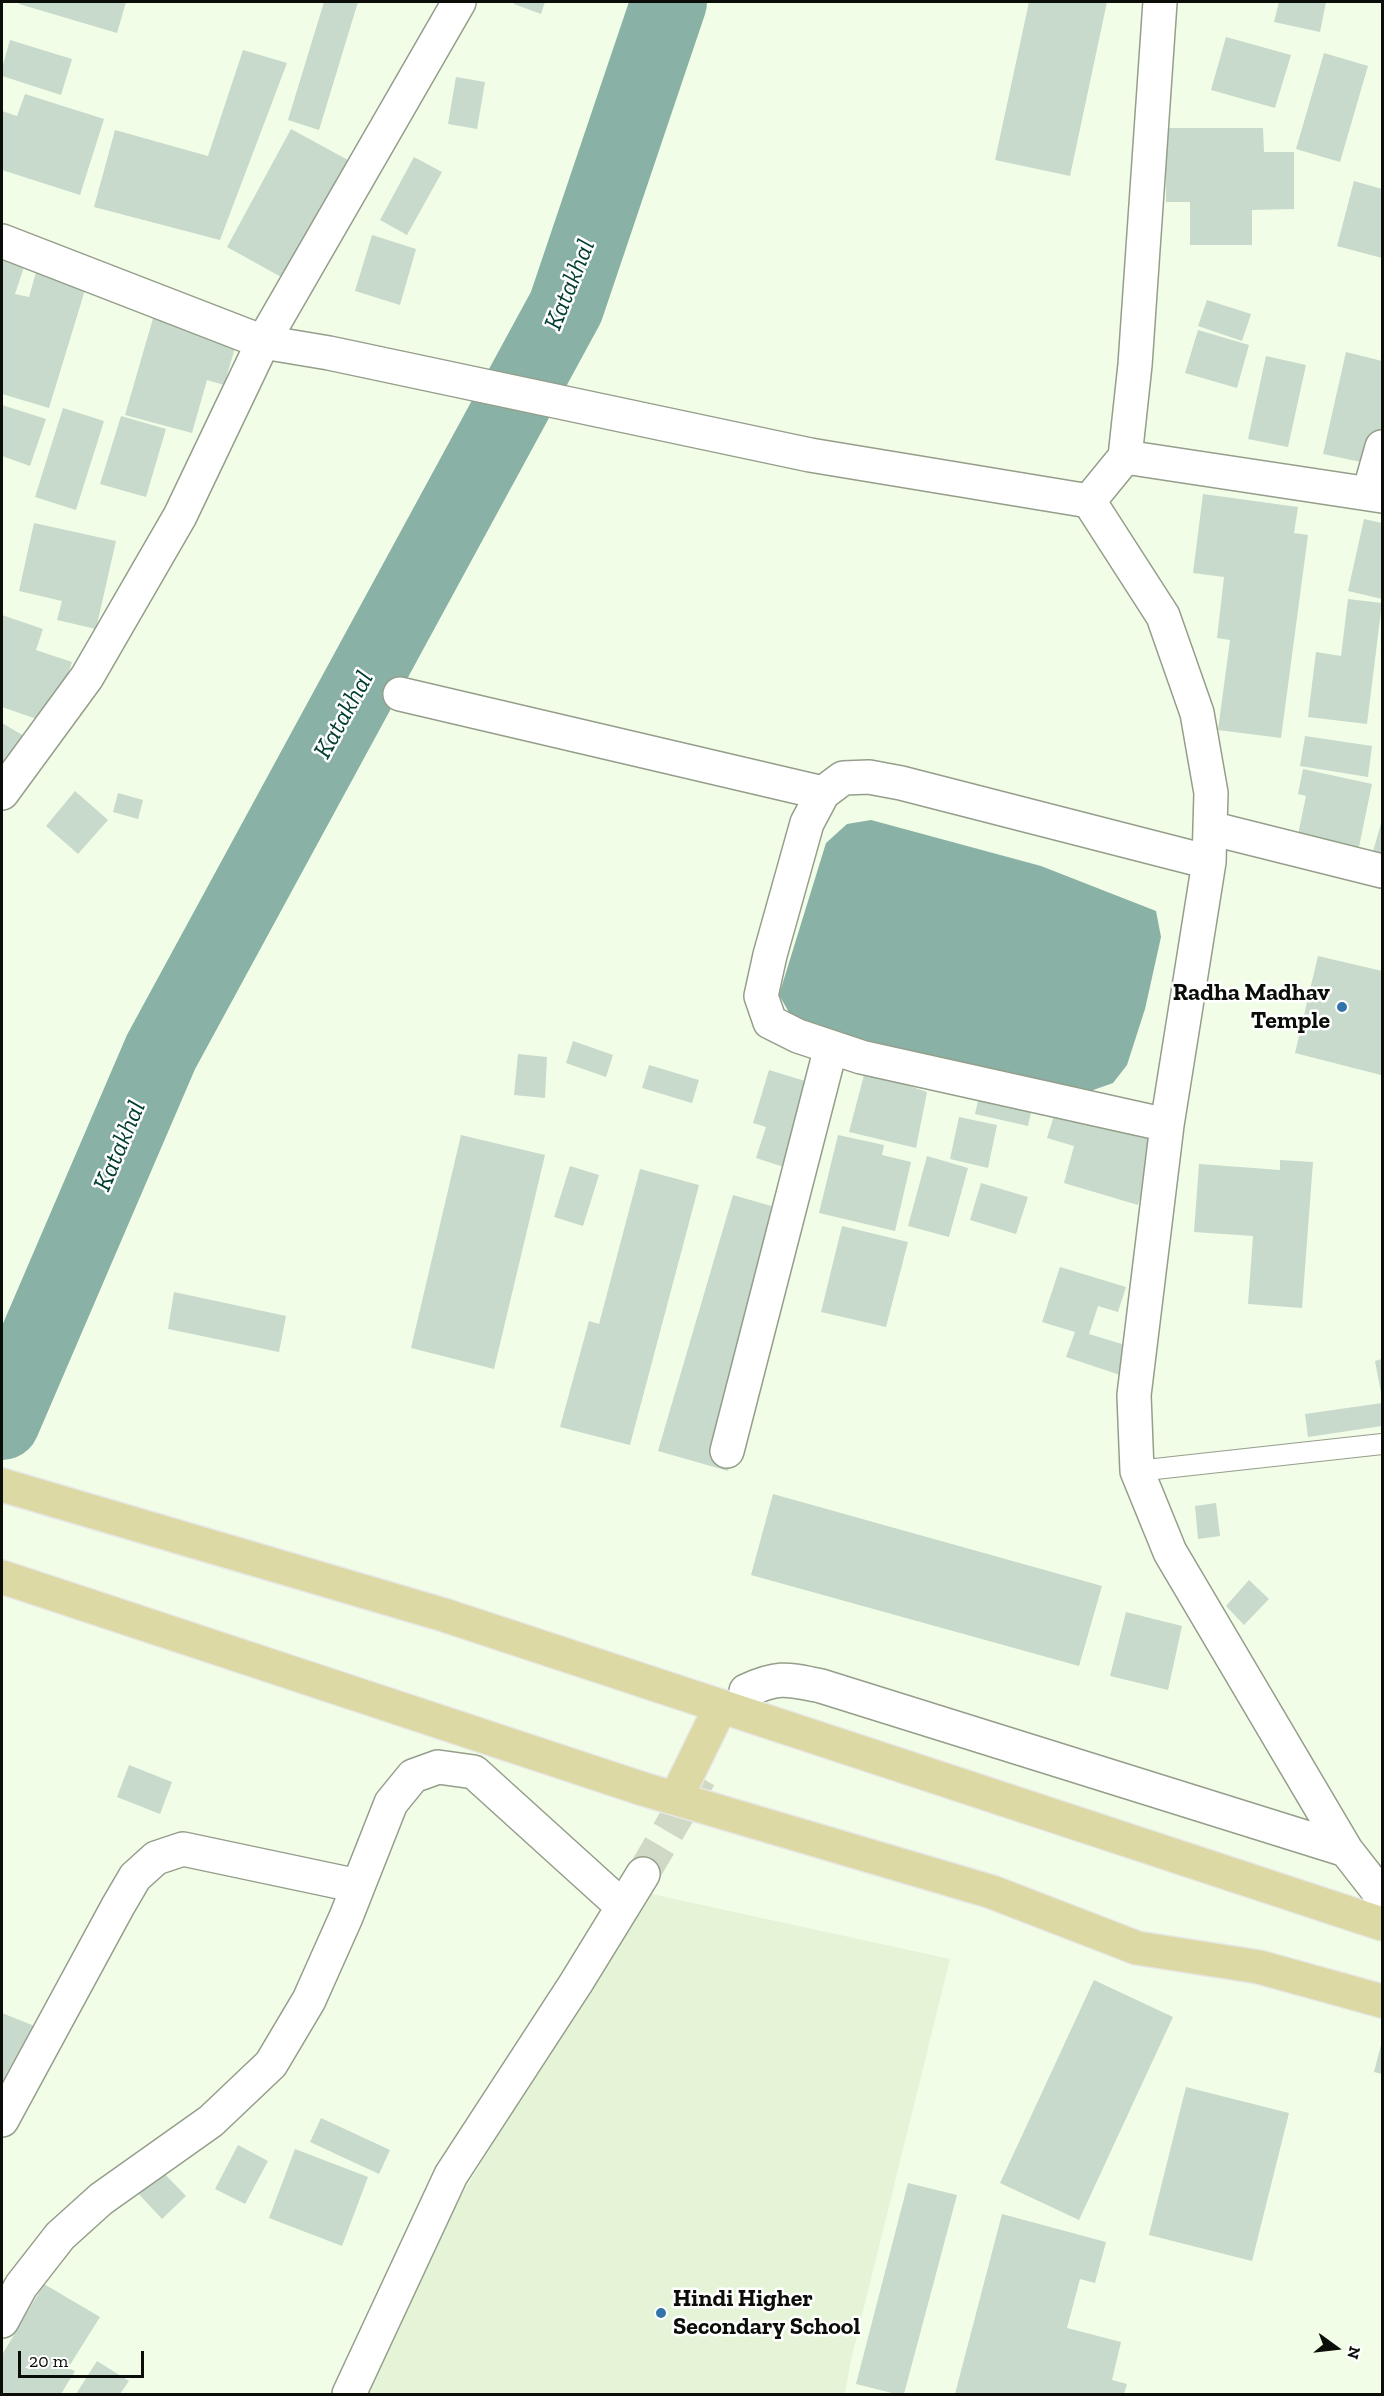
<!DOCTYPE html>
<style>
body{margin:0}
#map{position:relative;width:1384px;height:2396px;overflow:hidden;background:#f2fde8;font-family:"Zilla Slab",serif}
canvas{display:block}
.frame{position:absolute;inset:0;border:3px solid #0b0e08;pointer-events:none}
.north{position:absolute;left:1306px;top:2318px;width:60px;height:60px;-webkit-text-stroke:4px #fff;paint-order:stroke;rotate:105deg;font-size:16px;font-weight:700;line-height:24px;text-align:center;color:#0b0e08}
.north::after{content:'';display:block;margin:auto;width:21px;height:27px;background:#0b0e08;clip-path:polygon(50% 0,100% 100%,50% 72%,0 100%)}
.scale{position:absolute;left:18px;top:2351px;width:126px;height:27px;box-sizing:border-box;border:3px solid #0b0e08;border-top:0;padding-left:8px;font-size:18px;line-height:21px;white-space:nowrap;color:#0b0e08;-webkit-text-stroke:4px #fff;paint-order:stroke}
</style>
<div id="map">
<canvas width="1384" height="2396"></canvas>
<div class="frame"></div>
<div class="north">N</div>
<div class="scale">20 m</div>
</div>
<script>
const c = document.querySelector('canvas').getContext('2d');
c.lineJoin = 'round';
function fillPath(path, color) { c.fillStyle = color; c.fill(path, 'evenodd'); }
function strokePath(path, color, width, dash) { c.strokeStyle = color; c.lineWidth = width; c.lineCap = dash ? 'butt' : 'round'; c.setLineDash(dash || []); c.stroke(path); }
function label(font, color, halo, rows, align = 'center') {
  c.font = font + ' "Zilla Slab",serif'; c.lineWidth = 5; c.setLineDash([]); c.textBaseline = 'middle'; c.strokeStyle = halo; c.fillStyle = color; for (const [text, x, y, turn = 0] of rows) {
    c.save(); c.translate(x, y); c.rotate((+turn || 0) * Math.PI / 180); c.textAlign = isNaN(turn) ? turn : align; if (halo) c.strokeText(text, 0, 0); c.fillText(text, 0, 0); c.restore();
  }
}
fillPath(new Path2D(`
 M647,1893L950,1959L851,2360L845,2394H356L384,2321Z`), '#e5f3d7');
fillPath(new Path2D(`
 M871,820L1041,866L1156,911L1161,937L1145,1009L1127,1065L1113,1083L1082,1094L813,1027L790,1014L779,995L826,843L847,824Z`), '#89b1a6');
strokePath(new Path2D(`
 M2,1422L161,1052L566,307L669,2`), '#89b1a6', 76);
fillPath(new Path2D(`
 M20,2H126L117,33L19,4Z
 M324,2H358L319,130L288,120Z
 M514,2H545L541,14L514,4Z
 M1029,2H1107L1070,176L995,160Z
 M1279,2H1326L1320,32L1274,22Z
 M1226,37L1291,55L1275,108L1211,90Z
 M10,40L72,59L61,95L2,76V68Z
 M243,50L287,63L220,240L94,207L115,130L208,156Z
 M1324,53L1368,66L1340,162L1296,149Z
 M456,77L485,82L477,129L448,124Z
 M25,94L104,119L80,195L2,170V111L17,116Z
 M1166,128H1263L1264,152H1294V209L1252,210V245H1190V202H1166Z
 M291,129L348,160L283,278L227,247Z
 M414,157L442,172L407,235L380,220Z
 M1354,181L1382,189V258L1337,246Z
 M372,235L416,249L400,305L355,291Z
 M2,250L27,258L15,294L29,297L38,265L88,280L49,408L2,394Z
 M1207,300L1251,314L1242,341L1198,326Z
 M154,315L238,338L224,385L207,380L192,433L125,415Z
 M1198,330L1249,345L1237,388L1185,373Z
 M1346,352L1382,361V432L1375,465L1323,454Z
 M1266,356L1306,365L1288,447L1248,439Z
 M2,405L46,419L30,466L2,456Z
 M63,408L104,421L76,510L35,497Z
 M121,416L166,429L146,497L100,484Z
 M1203,494L1298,507L1294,533L1308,535L1281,738L1218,730L1230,640L1217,638L1224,577L1193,573Z
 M1364,519L1382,523V599L1348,591Z
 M34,523L116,541L96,629L57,620L62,601L19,591Z
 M1348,599L1382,603L1367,724L1308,717L1316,652L1341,656Z
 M2,615L43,629L36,650L72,662L51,724L2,707Z
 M2,723L29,739L2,774Z
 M1305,736L1372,746L1368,777L1300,766Z
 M1303,769L1372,784L1355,866L1294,854L1306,796L1298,794Z
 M75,791L108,820L78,854L46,826Z
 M118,793L143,800L138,819L113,812Z
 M1382,820V858L1372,855Z
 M1318,956L1382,971L1381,1075L1295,1053Z
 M573,1041L613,1055L606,1077L566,1063Z
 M518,1054L547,1057L545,1098L514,1095Z
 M649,1065L699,1080L692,1103L642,1088Z
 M769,1070L828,1088L802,1173L756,1158L766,1127L753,1123Z
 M865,1071L927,1092L916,1148L849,1132Z
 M983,1079L1036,1090L1028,1126L975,1114Z
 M1060,1097L1162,1127L1138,1205L1064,1183L1074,1146L1047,1138Z
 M959,1117L997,1125L988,1168L950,1159Z
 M461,1135L545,1155L494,1369L411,1348Z
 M838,1135L884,1145L882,1155L911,1162L895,1231L819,1213Z
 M927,1156L968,1168L949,1237L908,1226Z
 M1280,1160L1313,1162L1302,1308L1248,1304L1253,1236L1194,1232L1199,1164L1280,1170Z
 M570,1166L599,1175L583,1226L554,1217Z
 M640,1169L699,1185L630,1445L560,1427L589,1321L599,1324Z
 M981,1183L1028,1197L1016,1234L970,1220Z
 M733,1195L803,1215L728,1471L658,1451Z
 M842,1226L908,1242L886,1327L821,1312Z
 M1060,1267L1126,1287L1118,1312L1098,1306L1089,1334L1135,1348L1126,1377L1066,1357L1075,1332L1042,1322Z
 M174,1292L286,1316L279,1352L168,1329Z
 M1382,1359V1393H1381L1375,1361Z
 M1382,1403V1426L1308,1437L1305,1414Z
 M773,1494L1102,1586L1079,1666L751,1575Z
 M1216,1503L1220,1536L1198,1539L1195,1506Z
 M1249,1580L1269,1599L1244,1625L1226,1606Z
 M1126,1612L1182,1626L1168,1690L1110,1676Z
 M129,1765L172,1782L160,1814L117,1797Z
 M1094,1980L1173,2017L1079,2220L1000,2183Z
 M2,2013L37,2027L2,2119Z
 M1382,2041V2074L1374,2072Z
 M1186,2087L1289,2113L1252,2261L1149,2235Z
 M321,2118L390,2150L379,2174L310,2142Z
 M238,2145L268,2161L245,2204L215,2189Z
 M295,2149L368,2177L342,2246L269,2218Z
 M157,2166L186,2196L162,2219L134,2189Z
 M908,2183L957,2195L904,2394H896L856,2384Z
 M1002,2214L1106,2242L1095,2283L1080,2279L1067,2328L1121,2342L1112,2380L1127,2384L1124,2394H955Z
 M44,2284L100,2317L68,2368L75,2371L61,2394H2V2355Z
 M97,2361L129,2381L120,2394H76Z`), '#c7dacb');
strokePath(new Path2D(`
 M643,1874L700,1777`), '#cfd9c6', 33, [33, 16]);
const lane = new Path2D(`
 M1137,1471L1382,1444`);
const street = new Path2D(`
 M1125,457L1382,496
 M1369,493L1382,447
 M1089,501L1163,616L1197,713L1211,793L1209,862L1167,1125L1134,1395L1137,1471L1170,1552L1346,1850L1382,1896
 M400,694L823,793
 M2,793L87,677L180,516L263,342L459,2
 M1210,828L1382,871
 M1167,1125L861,1057L798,1036L770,1022L761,996L770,955L807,823L823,793L843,778L869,777L901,783L1209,862
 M727,1451L831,1047
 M746,1691C779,1676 786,1679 821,1686L1346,1850
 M2,2120L118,1906L135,1877L156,1858L183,1849L358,1886
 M2,2321L21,2286L60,2236L101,2199L211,2121L271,2064L309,2000L346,1917L391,1803L413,1776L438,1767L474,1772L623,1907
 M349,2394L451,2175L576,1983L643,1874`);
const secondary = new Path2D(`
 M2,241L263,342L329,353L810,455L1089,501L1125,457L1135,365L1160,2`);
const primary = new Path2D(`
 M2,1485L444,1615L1382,1924
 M2,1577L643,1789L992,1892L1137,1948L1259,1967L1382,2001
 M676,1798L721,1706`);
strokePath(lane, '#949e8b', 22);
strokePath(street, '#949e8b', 36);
strokePath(secondary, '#949e8b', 36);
strokePath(primary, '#e7e7e6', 36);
strokePath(lane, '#fff', 20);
strokePath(street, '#fff', 33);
strokePath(secondary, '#fff', 33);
strokePath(primary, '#dcd9a4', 33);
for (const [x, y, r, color] of [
 [1342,1007,6,"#3274aa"],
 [661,2313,6,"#3274aa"]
]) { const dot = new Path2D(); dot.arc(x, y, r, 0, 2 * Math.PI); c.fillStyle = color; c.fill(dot); strokePath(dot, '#fff', 2); }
label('bold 24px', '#0b0e08', '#fff', [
 ["Radha Madhav",1330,993],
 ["Temple",1330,1021],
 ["Hindi Higher",673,2299,"left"],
 ["Secondary School",673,2327,"left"]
], 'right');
label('italic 26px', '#003c31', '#fff', [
 ["Katakhal",570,285,-68],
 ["Katakhal",344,715,-61],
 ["Katakhal",120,1146,-67]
]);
</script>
